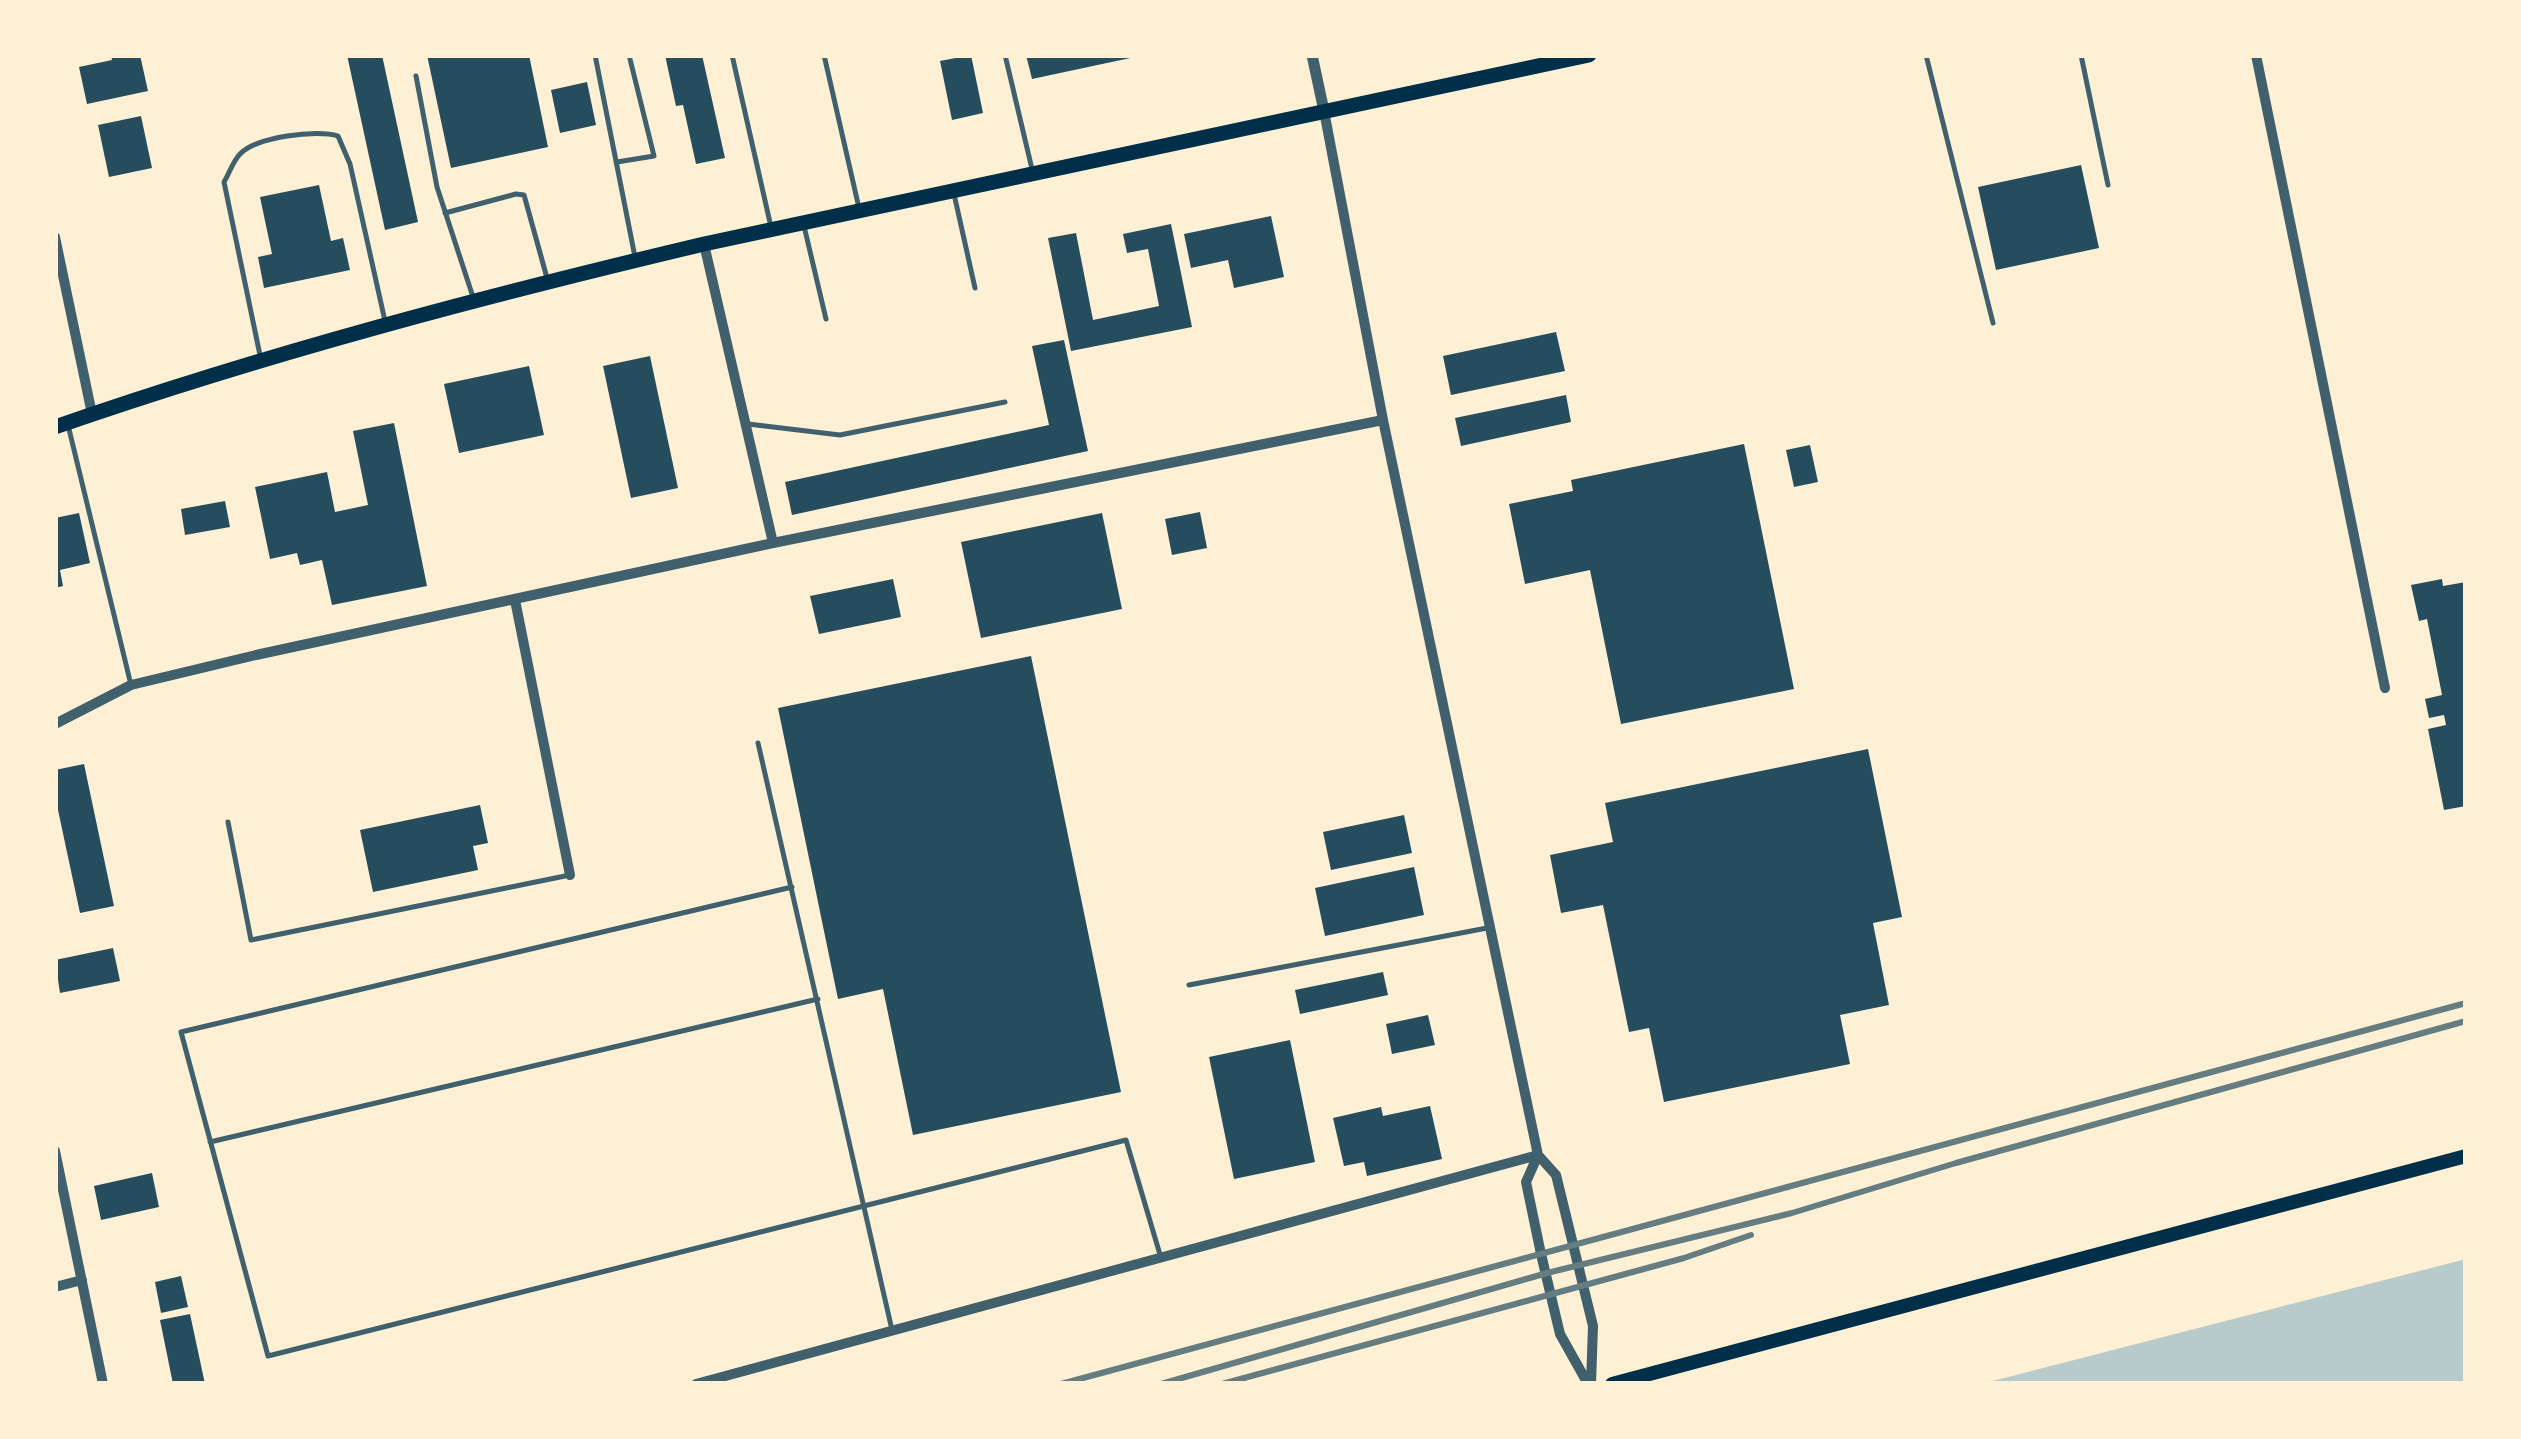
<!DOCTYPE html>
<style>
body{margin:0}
#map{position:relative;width:2521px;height:1439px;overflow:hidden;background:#fdf0d5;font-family:Roboto,sans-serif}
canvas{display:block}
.frame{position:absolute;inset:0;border:58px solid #fdf0d5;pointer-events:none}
</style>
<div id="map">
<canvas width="2521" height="1439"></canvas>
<div class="frame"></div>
</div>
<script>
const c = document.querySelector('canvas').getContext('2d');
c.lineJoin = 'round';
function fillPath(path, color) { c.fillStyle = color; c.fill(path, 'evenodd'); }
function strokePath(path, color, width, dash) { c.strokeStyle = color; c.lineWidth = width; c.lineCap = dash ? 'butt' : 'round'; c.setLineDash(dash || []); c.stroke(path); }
fillPath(new Path2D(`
 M2466,1259V1384H1981Z`), '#b9caca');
fillPath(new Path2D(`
 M111,55H140L148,91L87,104L79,67L112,60Z
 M347,55H382L418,222L385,230Z
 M427,55H529L548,147L451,168Z
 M665,55H702L725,158L696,164L683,105L676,106Z
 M971,55L983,113L952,120L940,61Z
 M1026,55H1135V57L1032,79Z
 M587,82L596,125L560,133L551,90Z
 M141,116L152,168L109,177L98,125Z
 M2081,165L2099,248L1996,270L1978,187Z
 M319,185L331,241L343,238L350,270L264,288L258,257L272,254L260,197Z
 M1271,216L1284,277L1234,288L1228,260L1191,268L1184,234Z
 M1171,224L1192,327L1071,351L1048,238L1076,233L1093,320L1159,306L1148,249L1127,253L1123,234Z
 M1556,332L1565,371L1451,395L1443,356Z
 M1064,340L1088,451L792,515L785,482L1049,425L1032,346Z
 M650,356L678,488L631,498L603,366Z
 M529,366L544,435L459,453L444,384Z
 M1566,395L1571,422L1461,446L1455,418Z
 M394,423L427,586L332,605L322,560L300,565L297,553L270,559L255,487L327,472L335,512L368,505L353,431Z
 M1744,444L1794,689L1621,724L1590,570L1525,584L1509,504L1573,491L1571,480Z
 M1810,445L1818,482L1794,487L1786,450Z
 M225,501L230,527L185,535L181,509Z
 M1200,512L1207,548L1172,555L1165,519Z
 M79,513L90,563L60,570L63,586L55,588V518Z
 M1102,513L1122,609L981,638L961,542Z
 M893,579L901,617L819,634L810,596Z
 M2442,579L2443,586L2466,582V806L2444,810L2428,729L2446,725L2444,715L2429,718L2425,699L2442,695L2427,619L2419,621L2411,585Z
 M1031,656L1121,1092L913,1135L883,989L838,999L778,708Z
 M1868,749L1902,917L1873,923L1889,1005L1840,1015L1850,1064L1664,1102L1649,1028L1629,1032L1603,905L1561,913L1550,855L1613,842L1605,803Z
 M84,764L114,906L80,913L55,796V770Z
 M480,805L488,843L473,846L478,870L373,892L360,830Z
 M1404,815L1412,853L1331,870L1323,832Z
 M1414,867L1424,915L1325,936L1315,888Z
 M113,948L120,981L60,993L55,960Z
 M1383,972L1388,995L1300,1014L1295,990Z
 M1428,1015L1435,1045L1392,1054L1386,1024Z
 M1290,1040L1315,1162L1234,1179L1209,1057Z
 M1430,1106L1442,1159L1367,1176L1364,1162L1344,1166L1333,1118L1381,1107L1383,1116Z
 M152,1173L159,1207L101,1220L94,1186Z
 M181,1276L188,1307L161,1313L155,1282Z
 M190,1314L205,1384H173L160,1320Z`), '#264d5e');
strokePath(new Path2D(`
 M595,55L635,257
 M732,55L771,227
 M824,55L859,208
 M1005,55L1032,169
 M1926,55L1993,323
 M2081,55L2108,185
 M416,76L437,187L473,297
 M617,162L654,156L629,55
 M954,194L975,288
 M445,213L516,194L524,195L547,278
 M804,226L826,319
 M261,360L224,182C229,174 233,161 240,154C256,137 317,129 338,136L350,164L385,321
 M748,424L840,435L1005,402
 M68,425L131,685
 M758,743L892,1330
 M228,822L251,940L570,875
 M792,887L181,1032L268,1356L1126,1140L1161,1258
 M1189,985L1487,928
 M210,1142L818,999`), '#3f606c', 5);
strokePath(new Path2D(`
 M2256,55L2385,688
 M1324,111L1383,420L1538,1155L1556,1175L1593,1326L1591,1384
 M55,237L92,414
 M704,244L773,543
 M515,600L570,875
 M55,724L131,685L256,655L773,543L1383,420
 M55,1151L103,1384
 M1538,1155L1526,1182L1541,1254L1560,1334L1588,1384
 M55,1287L82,1280
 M696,1384L1538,1155`), '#3f606c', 10);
strokePath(new Path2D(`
 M1312,55L1324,111`), '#3f606c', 11);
strokePath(new Path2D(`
 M1612,1384L2466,1156`), '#003049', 14);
strokePath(new Path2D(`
 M55,427C268,353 485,296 704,244L1589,55`), '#003049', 15);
strokePath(new Path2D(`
 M1061,1384L2466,1003
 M1161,1384L1547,1273L1792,1213L1956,1163L2466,1021
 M1222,1384L1684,1258L1751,1235`), '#657d81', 6);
</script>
